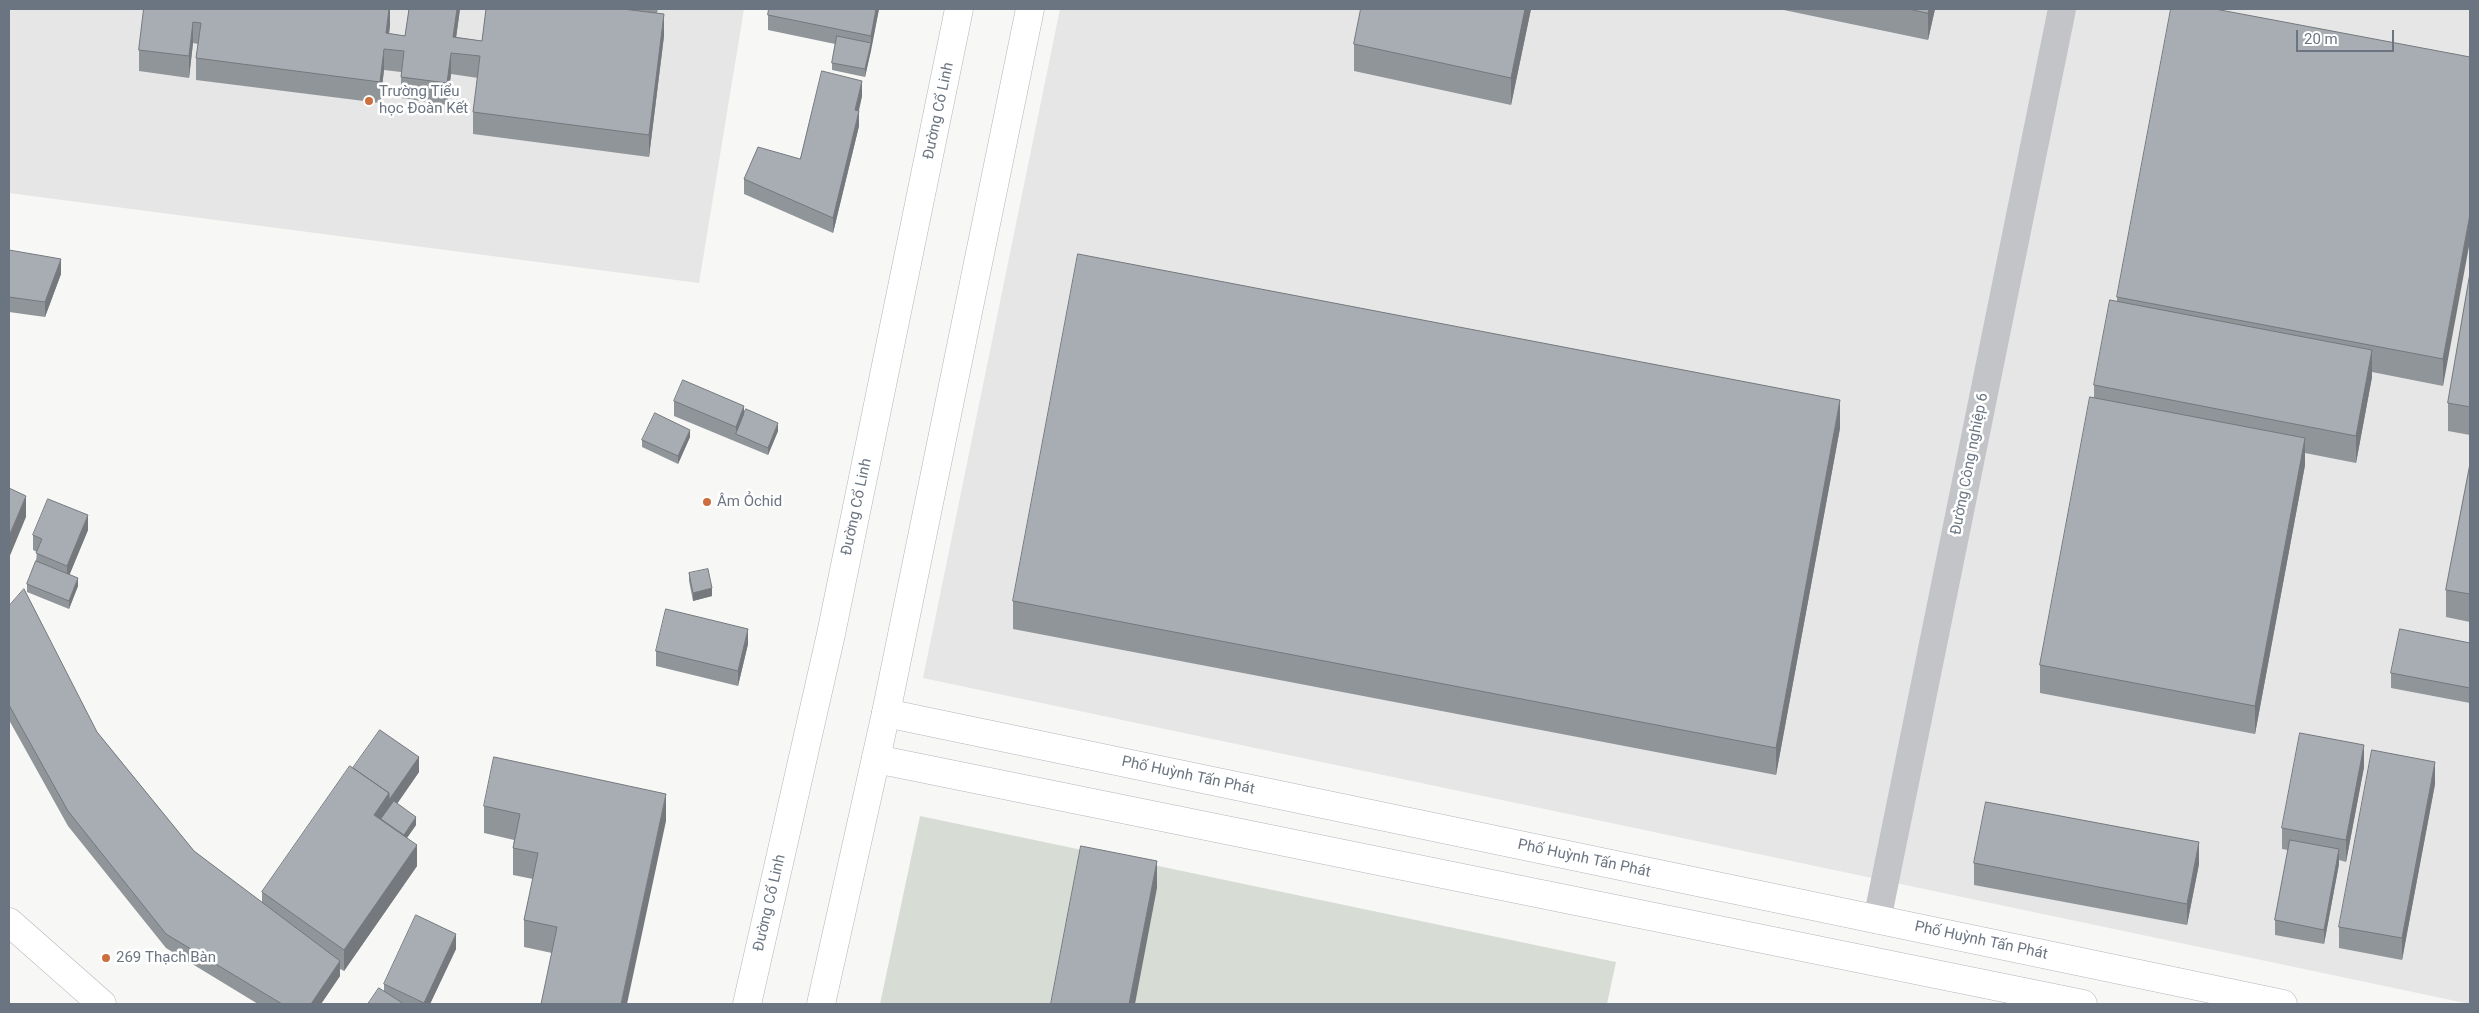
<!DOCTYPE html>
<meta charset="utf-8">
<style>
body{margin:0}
#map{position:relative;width:2479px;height:1013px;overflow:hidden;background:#f7f7f5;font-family:Roboto,sans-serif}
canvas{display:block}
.frame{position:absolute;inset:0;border:10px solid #6b7582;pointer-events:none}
.scale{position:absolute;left:2296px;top:30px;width:98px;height:22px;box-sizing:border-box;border:2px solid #6b7582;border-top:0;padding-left:6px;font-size:15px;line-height:18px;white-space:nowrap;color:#6b7582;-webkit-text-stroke:4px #fff;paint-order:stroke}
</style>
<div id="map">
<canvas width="2479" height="1013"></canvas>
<div class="frame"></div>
<div class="scale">20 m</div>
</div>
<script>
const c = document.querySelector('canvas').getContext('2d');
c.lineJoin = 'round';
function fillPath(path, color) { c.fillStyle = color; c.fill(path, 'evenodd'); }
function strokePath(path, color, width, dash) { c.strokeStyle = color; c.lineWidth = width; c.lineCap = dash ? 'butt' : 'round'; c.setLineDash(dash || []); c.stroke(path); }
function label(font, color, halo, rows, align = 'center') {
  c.font = font + ' Roboto,sans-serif'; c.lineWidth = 5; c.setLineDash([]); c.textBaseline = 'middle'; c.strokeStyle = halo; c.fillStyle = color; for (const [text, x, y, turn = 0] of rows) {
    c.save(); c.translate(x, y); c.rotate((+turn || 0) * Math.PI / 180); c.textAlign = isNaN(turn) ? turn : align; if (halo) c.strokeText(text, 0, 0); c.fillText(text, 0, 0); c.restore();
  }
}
fillPath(new Path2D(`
 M9,9H744L699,283L9,193Z
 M1060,9H2470V1004L923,678Z`), '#e5e6e5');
fillPath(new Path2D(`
 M920,816L1616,962L1607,1004H880Z`), '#d7dcd5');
const secondary = new Path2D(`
 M886,713L2283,1004
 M876,759L2083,1004
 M9,922L102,1004`);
const primary = new Path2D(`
 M747,1004L831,634L959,9
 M821,1004L886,713L1030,9`);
strokePath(secondary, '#b2b6ba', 29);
strokePath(primary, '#b3b6ba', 29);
strokePath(new Path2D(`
 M1877,920L2062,9`), '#c2c4c8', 28);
strokePath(secondary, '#fff', 28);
strokePath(primary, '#fff', 28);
fillPath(new Path2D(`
 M144,9H390V25L389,34L405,36L409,9H460L456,37L482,41L486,9H658L657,13L664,36L649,157L473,134V112L478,78L451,74L447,105L401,98V72L384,70L380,103L196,80V58L198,44L193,43L189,78L139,71V50Z
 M769,9H879L865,77L832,70V63L835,44L768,30V15Z
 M1361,9H1531L1511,105L1354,71V44Z
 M1779,9H1935L1928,40Z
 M2470,57L2443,386L2372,372V377L2356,463L2305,453V465L2255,734L2040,693V665L2094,398V385L2117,302V297Z
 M862,96L859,111V126L833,233L744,194V179L800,159Z
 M9,250L61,274L45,317L9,312Z
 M2470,273V435L2448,431V403Z
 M674,401L744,414L778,431L768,455L674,416Z
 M1840,428L1776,775L1013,629V601Z
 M690,437L678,464L642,447V440Z
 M2470,464V622L2446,617V590Z
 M88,530L69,575L78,586L69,609L27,592V584L36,561L37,552L33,550V535Z
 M689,573L712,596L693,601L689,581Z
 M9,606L97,732L194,851L262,903V892L353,768L419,772L397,804L416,825L407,838L417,866L344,971L340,969V976L321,1004H258L166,948L68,826L9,720Z
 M2470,643V703L2391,688V673Z
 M748,644L738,686L656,666V651Z
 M2364,767L2346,862L2339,860V864L2324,944L2275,935V920L2288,850L2282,849V828Z
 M2435,784L2402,960L2339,948V927Z
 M484,806L666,821L552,953L524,947V920L533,879L513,875V848L514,840L484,833Z
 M1974,863L2199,864L2187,925L1974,885Z
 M456,949L430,1004H368L384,991V984Z`), '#90959a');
fillPath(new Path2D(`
 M389,9H390V25L387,49L386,33Z
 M457,9H460L454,53L453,37Z
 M876,9H879L871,51V36Z
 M1525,9H1531L1511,105V78Z
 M1929,9H1935L1928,40V13Z
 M664,14V36L649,157V135Z
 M193,22V43L189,78V56Z
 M871,43V51L865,77V69Z
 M384,49V70L380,103V82Z
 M451,53V74L447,105V83Z
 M862,81V96L855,125V110Z
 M859,111V126L833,233V218Z
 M2470,214V241L2443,386V359Z
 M61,259V274L45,317V302Z
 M2372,350V377L2356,463V436Z
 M1840,400V428L1776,775V748Z
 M744,406V421L736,434V427Z
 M778,423V431L768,455V448Z
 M690,430V437L678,464V456Z
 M2305,438V465L2255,734V706Z
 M26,496V517L9,558V536Z
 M88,515V530L67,581V566Z
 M78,578V586L69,609V601Z
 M712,588V596L693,601V593Z
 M748,629V644L738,686V671Z
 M2364,745V767L2346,862V840Z
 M419,757V772L378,831L374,815L389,793Z
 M2435,762V784L2402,960V938Z
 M666,794V821L627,1004H621Z
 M416,817V825L397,852V844Z
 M2199,842V864L2187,925V904Z
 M417,845V866L344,971V950Z
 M2339,849V864L2324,944V930Z
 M1157,861V888L1135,1004H1129Z
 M456,934V949L430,1004H424V1003Z
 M340,961V976L321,1004H311Z`), '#75797d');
const building = new Path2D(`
 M144,9H389L386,33L405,36L409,9H457L453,37L482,41L486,9H623L664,14L649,135L473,112L480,56L451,53L447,83L401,77L404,51L384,49L380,82L196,58L201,23L193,22L189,56L139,50Z
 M769,9H876L871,36L768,15Z
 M1361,9H1525L1511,78L1354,44Z
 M1909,9H1929L1928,13Z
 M2171,9H2215L2470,57V214L2443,359L2117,297Z
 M837,36L871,43L865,69L832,63Z
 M822,71L862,81L855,110L859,111L833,218L744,179L758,147L800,159Z
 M9,250L61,259L45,302L9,297Z
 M1078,254L1840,400L1776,748L1013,601Z
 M2470,273V407L2448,403Z
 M2110,300L2372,350L2356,436L2094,385Z
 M683,380L744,406L736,427L674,401Z
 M2090,397L2305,438L2255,706L2040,665Z
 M746,409L778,423L768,448L736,434Z
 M655,413L690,430L678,456L642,440Z
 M2470,464V594L2446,590Z
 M9,488L26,496L9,536Z
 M48,499L88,515L67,566L36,553L42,539L33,535Z
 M36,561L78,578L69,601L27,584Z
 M708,569L712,588L693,593L689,573Z
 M24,589L97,732L194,851L340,961L311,1004H282L166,934L68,811L9,705V606Z
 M666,609L748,629L738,671L656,651Z
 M2400,629L2470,643V688L2391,673Z
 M380,730L419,757L389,800V793L353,768Z
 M2300,733L2364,745L2346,840L2282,828Z
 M2372,750L2435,762L2402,938L2339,927Z
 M494,757L666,794L621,1004H541L557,927L524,920L538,853L513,848L520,814L484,806Z
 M350,766L389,793L374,815L417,845L344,950L262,892Z
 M394,801L416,817L404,835L381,819Z
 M1986,802L2199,842L2187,904L1974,863Z
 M2290,840L2339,849L2324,930L2275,920Z
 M1081,846L1157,861L1129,1004H1051Z
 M416,915L456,934L424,1003L384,984Z
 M379,988L404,1004H368Z`);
fillPath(building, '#a7adb3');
strokePath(building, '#75797d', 1);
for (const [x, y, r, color] of [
 [369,101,5,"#cc6f40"],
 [707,502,5,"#cc6f40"],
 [106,958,5,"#cc6f40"]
]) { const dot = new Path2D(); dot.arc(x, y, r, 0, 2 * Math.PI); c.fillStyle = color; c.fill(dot); strokePath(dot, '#fff', 2); }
label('15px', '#6b7582', '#fff', [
 ["Trường Tiểu",379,92],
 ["học Đoàn Kết",379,109],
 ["Âm Ỏchid",717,502],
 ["269 Thạch Bàn",116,958]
], 'left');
label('15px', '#6b7582', '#fff', [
 ["Đường Cổ Linh",939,111,-78],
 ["Đường Công nghiệp 6",1970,464,-79],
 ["Đường Cổ Linh",857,507,-78],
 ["Phố Huỳnh Tấn Phát",1188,776,12],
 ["Phố Huỳnh Tấn Phát",1584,859,12],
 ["Đường Cổ Linh",770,903,-77],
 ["Phố Huỳnh Tấn Phát",1981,941,12]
]);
</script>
